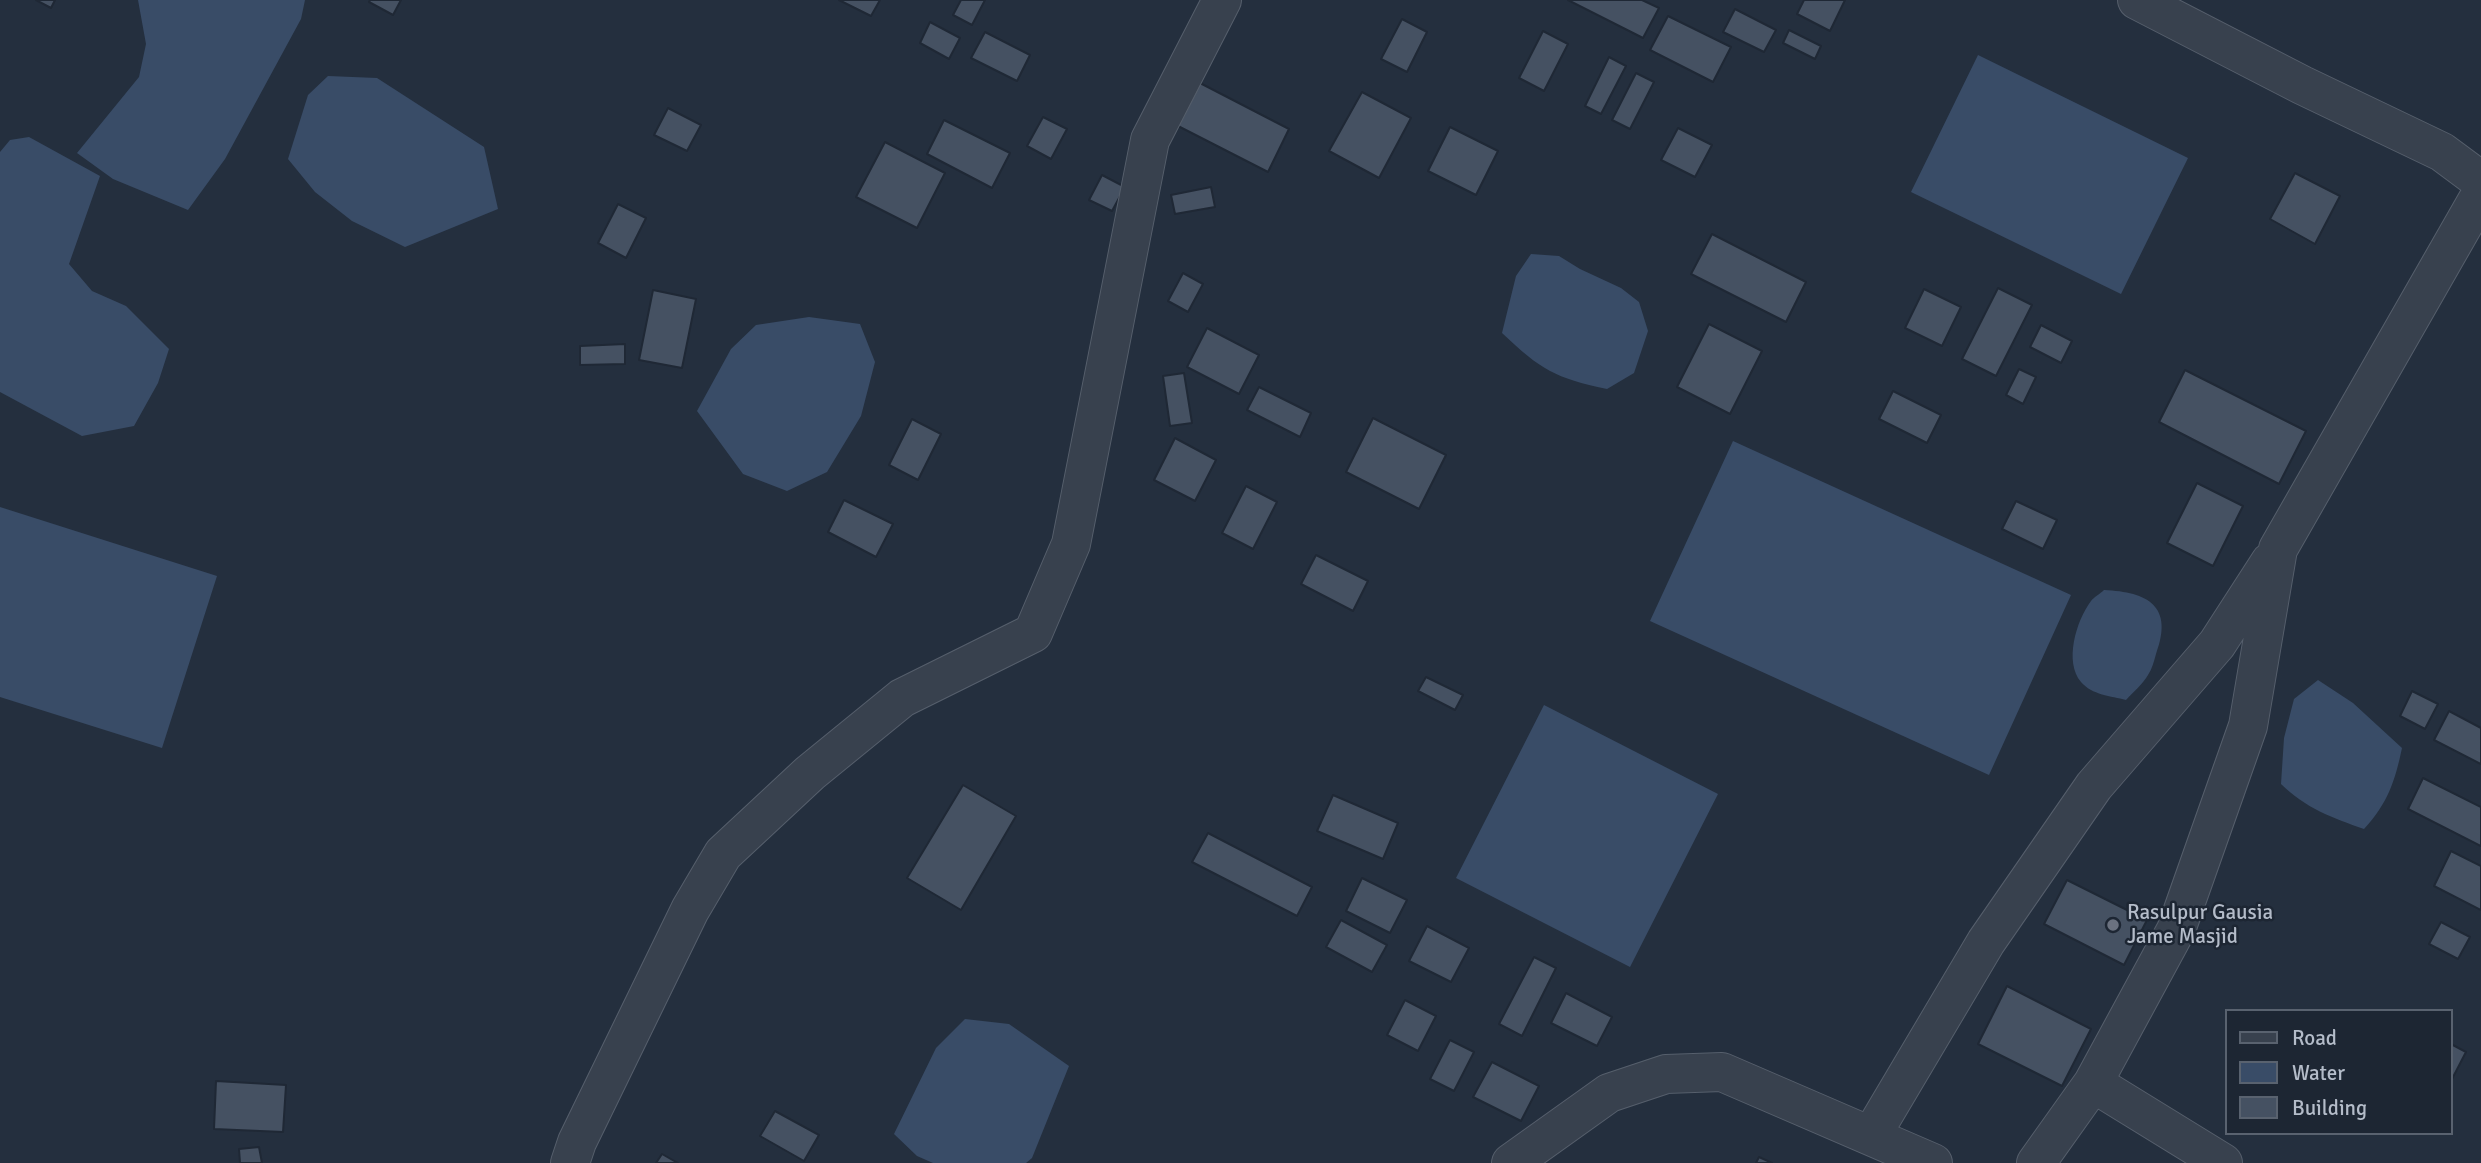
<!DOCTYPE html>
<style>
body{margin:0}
#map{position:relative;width:2481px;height:1163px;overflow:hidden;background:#242f3e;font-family:Signika,sans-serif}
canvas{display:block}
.legend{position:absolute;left:2225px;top:1009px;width:228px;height:126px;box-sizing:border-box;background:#1d2633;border:2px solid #59626f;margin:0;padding:9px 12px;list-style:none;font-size:21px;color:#b4bcc9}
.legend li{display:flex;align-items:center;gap:14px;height:35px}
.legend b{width:35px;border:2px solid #59626f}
</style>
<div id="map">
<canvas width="2481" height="1163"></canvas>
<ul class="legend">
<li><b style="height:9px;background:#38414e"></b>Road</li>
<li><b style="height:19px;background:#394c67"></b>Water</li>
<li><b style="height:19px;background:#455162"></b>Building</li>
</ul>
</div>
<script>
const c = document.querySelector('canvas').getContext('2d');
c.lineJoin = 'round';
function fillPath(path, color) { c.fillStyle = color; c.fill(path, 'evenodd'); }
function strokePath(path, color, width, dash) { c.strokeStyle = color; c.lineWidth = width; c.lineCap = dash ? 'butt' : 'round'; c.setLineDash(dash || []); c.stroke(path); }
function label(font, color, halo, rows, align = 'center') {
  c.font = font + ' Signika,sans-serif'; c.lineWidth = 5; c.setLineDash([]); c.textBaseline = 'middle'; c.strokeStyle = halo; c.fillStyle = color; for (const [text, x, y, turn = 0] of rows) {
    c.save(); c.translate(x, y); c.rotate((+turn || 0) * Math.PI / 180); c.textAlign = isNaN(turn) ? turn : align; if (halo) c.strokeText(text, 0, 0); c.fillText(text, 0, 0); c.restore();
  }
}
fillPath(new Path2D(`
 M138,0H305L301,19L225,159L188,210L113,179L77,153L139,77L146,44Z
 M1978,55L2188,158L2121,294L1911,192Z
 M328,76L377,78L484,147L498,209L405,247L352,221L315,192L288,159L308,95Z
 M29,137L100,176L69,264L92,291L126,306L169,349L158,383L134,426L82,436L0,392V152L10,140Z
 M1531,254L1559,256L1580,269L1621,288L1639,302L1648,331L1634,373L1607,389C1555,378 1541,370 1502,333L1516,276Z
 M809,317L860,324L875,362L861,416L827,472L787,491L743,474L697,411L731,349L756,325Z
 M1733,441L2071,595L1989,775L1650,621Z
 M0,507L217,576L162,748L0,697Z
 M2104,590C2148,592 2174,606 2156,654C2154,661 2152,669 2148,675C2143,684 2133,692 2126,700C2111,696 2092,695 2081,682C2064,662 2076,621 2091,601C2094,597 2100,594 2104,590Z
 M2318,680L2353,703L2402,748C2395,781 2388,803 2364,829C2333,818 2305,808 2281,784L2284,738L2294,699Z
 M1544,705L1718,794L1630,967L1456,878Z
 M965,1019L1009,1024L1069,1066L1032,1158L1026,1163H933L917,1156L894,1134L936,1048Z`), '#394c67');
const building = new Path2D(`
 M36,0H55L51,8Z
 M370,0H401L393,15L369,2Z
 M839,0H880L871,16Z
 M961,0H985L972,25L953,15Z
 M1568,0H1642L1659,8L1643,38Z
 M1804,0H1845L1830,31L1797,14Z
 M1735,9L1776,30L1764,52L1723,32Z
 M1668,16L1731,47L1713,82L1650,50Z
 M1402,19L1427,32L1407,72L1381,59Z
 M930,22L960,38L949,59L920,43Z
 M1789,30L1821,46L1815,59L1783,43Z
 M1543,31L1568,44L1544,91L1519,78Z
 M985,32L1030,55L1017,81L971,58Z
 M1609,57L1626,66L1601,114L1585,106Z
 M1636,73L1654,82L1630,129L1612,120Z
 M1200,83L1289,129L1268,172L1178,126Z
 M1362,92L1411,118L1379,178L1329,151Z
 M668,108L701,125L687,151L654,135Z
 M1043,117L1067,129L1051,159L1027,146Z
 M944,120L1010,153L992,188L927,154Z
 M1450,127L1498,151L1476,195L1428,171Z
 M1678,128L1712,145L1695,177L1661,160Z
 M885,142L945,173L917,228L856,197Z
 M2295,173L2340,196L2315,244L2270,219Z
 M1102,175L1125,187L1112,211L1089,200Z
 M1211,187L1215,207L1175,214L1171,195Z
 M618,204L646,218L626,258L598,243Z
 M1712,234L1806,282L1786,322L1691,274Z
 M1183,273L1203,284L1188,312L1168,301Z
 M1998,288L2032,305L1996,376L1962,359Z
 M1924,289L1961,307L1942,346L1905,328Z
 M653,290L696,299L682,368L639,360Z
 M1709,324L1762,351L1730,414L1677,387Z
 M2041,325L2072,341L2061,363L2030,347Z
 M1207,328L1259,355L1239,394L1187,367Z
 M625,344V364L580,365V346Z
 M2019,369L2036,377L2023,404L2006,395Z
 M2185,370L2306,431L2279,484L2159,422Z
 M1184,373L1192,423L1170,426L1163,376Z
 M1259,387L1311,413L1300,437L1247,410Z
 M1893,391L1941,415L1927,443L1879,419Z
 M1373,418L1446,455L1419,509L1346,472Z
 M912,419L941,434L918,480L889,465Z
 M1175,438L1216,460L1195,501L1154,480Z
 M2197,483L2243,506L2213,566L2167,543Z
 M1246,486L1277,502L1253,549L1222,533Z
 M844,500L893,524L876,557L828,532Z
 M2016,501L2057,520L2043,549L2002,529Z
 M1316,555L1368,581L1353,611L1301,584Z
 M1426,677L1463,695L1455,710L1418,691Z
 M2412,691L2438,704L2425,729L2400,716Z
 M2449,711L2481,728V764L2434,740Z
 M2423,778L2481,807V846L2408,809Z
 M963,785L1016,816L961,910L907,878Z
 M1333,795L1398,823L1383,859L1317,831Z
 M1208,833L1312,887L1297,916L1192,862Z
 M2451,851L2481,866V910L2434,886Z
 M1362,878L1407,900L1390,933L1346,911Z
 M2067,880L2147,920L2124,965L2044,924Z
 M1341,920L1387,945L1372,972L1326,947Z
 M2441,922L2470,937L2458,959L2429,944Z
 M1427,926L1469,948L1451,982L1409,961Z
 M1534,957L1556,968L1522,1036L1499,1024Z
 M2007,986L2091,1029L2062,1086L1978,1044Z
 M1566,993L1612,1017L1597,1046L1551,1023Z
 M1405,1000L1436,1016L1418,1051L1387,1035Z
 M1450,1040L1474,1052L1454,1091L1430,1079Z
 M2451,1044L2466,1052L2451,1081Z
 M1492,1062L1539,1086L1521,1121L1473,1097Z
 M216,1081L286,1085L283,1132L214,1129Z
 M775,1111L819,1135L804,1161L760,1136Z
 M259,1147L262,1163H240L239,1149Z
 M662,1154L678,1163H656Z
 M1759,1157L1772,1163H1756Z`);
fillPath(building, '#455162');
strokePath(building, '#1f2835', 2);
const street = new Path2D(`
 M2137,0L2302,85L2442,152L2481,181
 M2093,1083L2223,1163
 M1871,1136L1986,942L2094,786L2217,644L2270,562
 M570,1163L577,1142L690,910L723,854L810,773L902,698L1033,633L1071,544L1150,140L1222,0
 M1511,1163L1609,1093L1666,1074L1722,1072L1933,1163
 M2036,1163L2093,1083L2176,930L2248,726L2278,549L2481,194`);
strokePath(street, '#565f6c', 40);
strokePath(street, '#38414e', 38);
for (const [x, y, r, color] of [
 [2113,925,7,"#6b7280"]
]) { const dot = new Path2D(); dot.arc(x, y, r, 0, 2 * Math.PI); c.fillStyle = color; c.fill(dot); strokePath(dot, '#1d2633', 2.5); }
label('21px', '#b4bcc9', '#1d2633', [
 ["Rasulpur Gausia",2127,913],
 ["Jame Masjid",2127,937]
], 'left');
</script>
